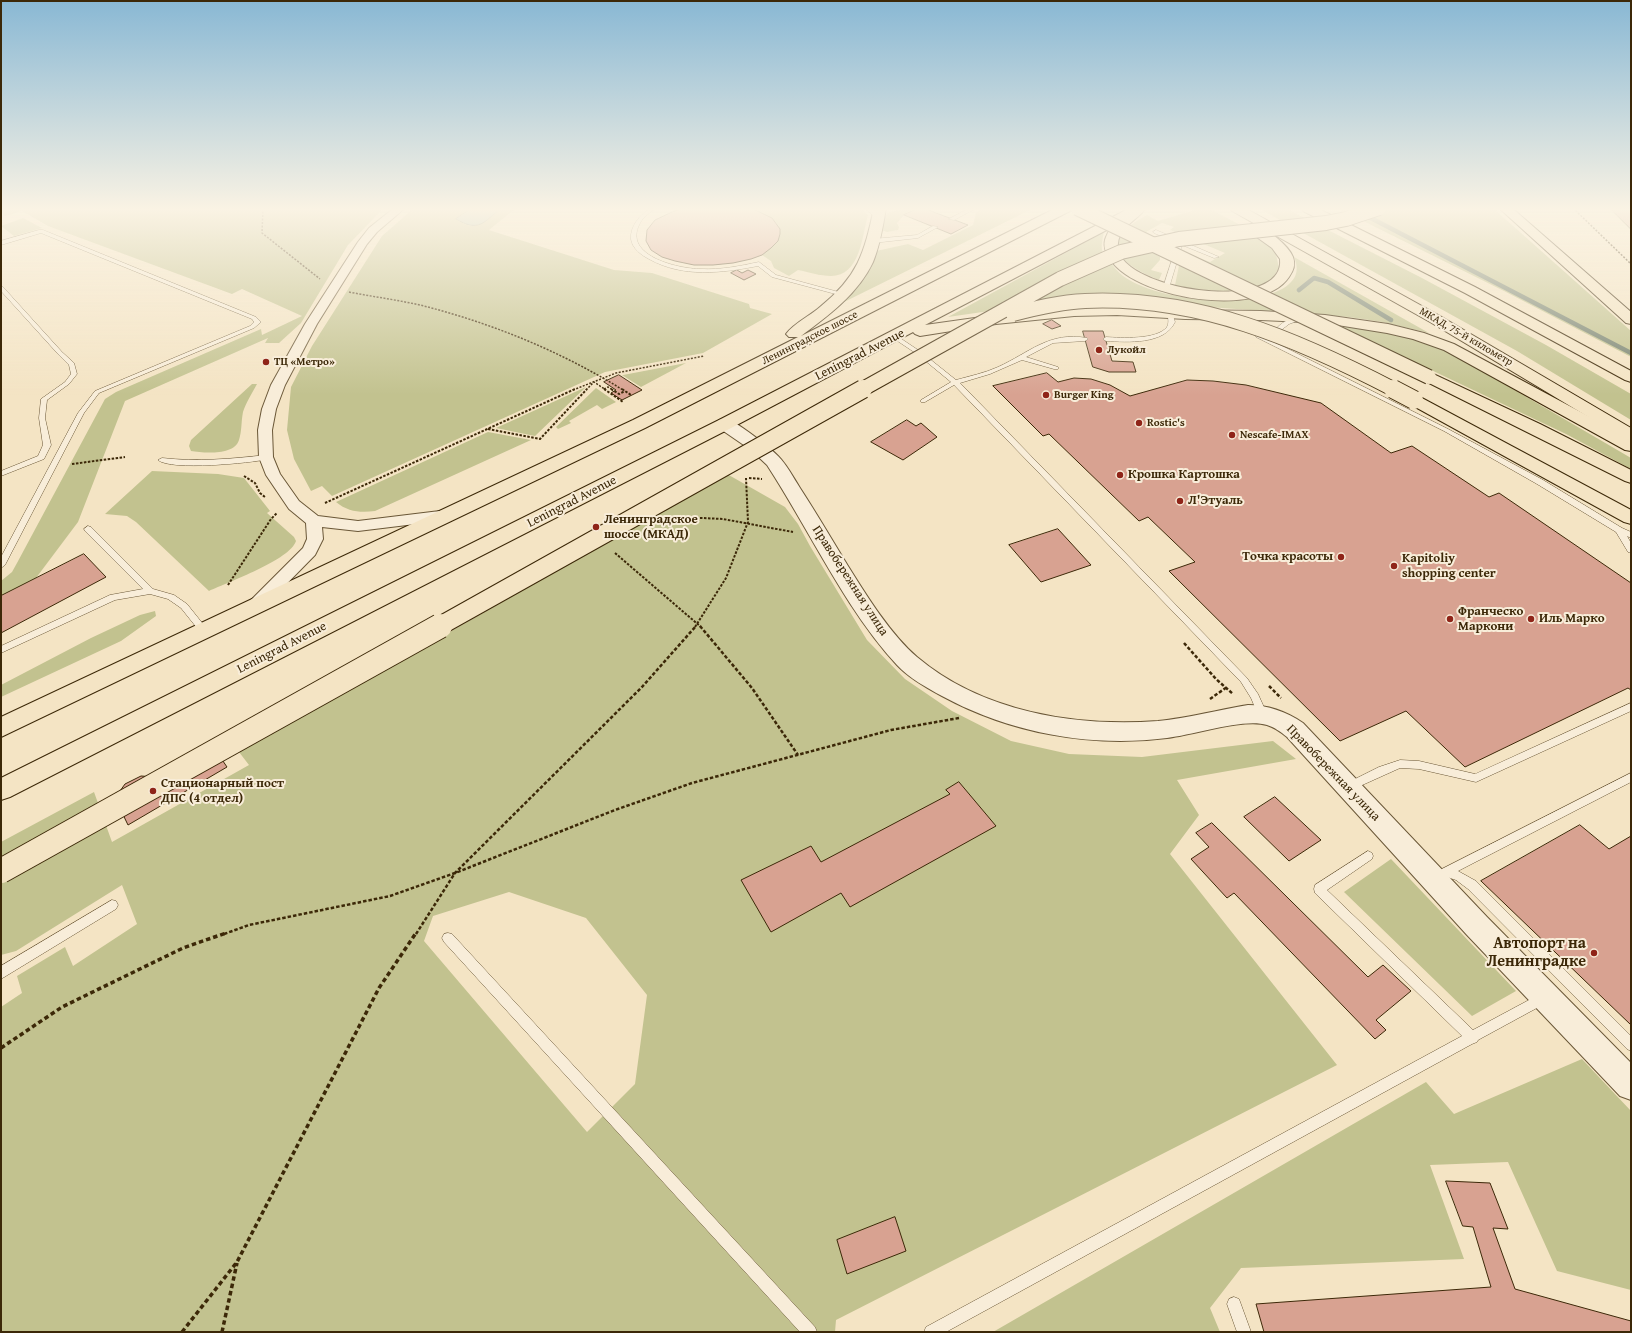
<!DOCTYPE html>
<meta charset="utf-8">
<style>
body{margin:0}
#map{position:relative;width:1632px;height:1333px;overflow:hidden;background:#f4e4c4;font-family:"Gentium Book Plus",serif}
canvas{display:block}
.frame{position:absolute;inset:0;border:2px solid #3c2808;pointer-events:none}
</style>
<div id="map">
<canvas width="1632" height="1333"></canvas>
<div class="frame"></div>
</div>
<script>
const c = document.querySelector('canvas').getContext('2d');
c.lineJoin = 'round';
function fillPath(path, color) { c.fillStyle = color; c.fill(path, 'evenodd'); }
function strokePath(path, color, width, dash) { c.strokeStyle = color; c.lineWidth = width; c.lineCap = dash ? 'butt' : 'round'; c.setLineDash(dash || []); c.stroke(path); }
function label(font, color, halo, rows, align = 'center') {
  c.font = font + ' "Gentium Book Plus",serif'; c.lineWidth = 4; c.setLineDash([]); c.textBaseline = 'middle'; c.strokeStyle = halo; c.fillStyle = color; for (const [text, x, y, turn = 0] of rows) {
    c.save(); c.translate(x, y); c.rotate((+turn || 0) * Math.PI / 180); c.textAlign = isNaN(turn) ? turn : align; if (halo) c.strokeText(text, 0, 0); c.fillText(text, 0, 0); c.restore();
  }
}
fillPath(new Path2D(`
 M1,208H384L348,245L301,323L279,343H265L268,338L125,401L78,522L36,578L1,596V581L12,572L17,563L105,399L116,392L261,329L262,335L302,316L242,289L232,294L48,226L22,211L5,216L1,212Z
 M414,208H472L456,219C480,235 482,219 500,209C504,207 511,208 516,208L489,230L614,270L652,273L749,304L750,308L772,314L703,353L605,372L332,496L322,486L311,491L294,459L287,430L291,387L312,346L382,236Z
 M750,208H861L868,215C862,237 860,276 831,276C820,276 808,272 798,270L789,276L774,268L771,261L762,255C794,232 779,219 750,208Z
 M907,208H919L904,215L897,223L899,227L898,230L887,232L881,230C887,206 887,215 907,208Z
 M984,208L1032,209L840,304C857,286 868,276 876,251L908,244L923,250L973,225L976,213Z
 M1195,208H1208L1246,228L1269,245L1276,254L1279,268C1276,272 1274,278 1270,281C1248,296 1199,291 1175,285L1182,251L1210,262L1225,253L1170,230L1174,227L1162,223L1146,232L1158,239L1151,251L1160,257V260L1151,270L1162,273L1159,280C1118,263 1096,242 1147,215L1158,221L1195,210Z
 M1258,208H1285L1422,278L1546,345L1631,394V420L1517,351Z
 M1337,208L1397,210L1416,208H1493L1631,331V357L1506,292Z
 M23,218L42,228L14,236L1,226Z
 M1104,232C1103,238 1101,244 1102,250C1103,254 1107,257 1109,260C1113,266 1117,271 1123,276C1158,301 1244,309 1282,289C1296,281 1300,271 1294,257L1429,333L1382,322L1349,317L1208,307L1024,306L948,317Z
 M1332,323L1368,327L1430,343L1458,357L1631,458V469L1566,434Z
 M686,363L641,387L622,375H623Z
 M252,384H257C252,393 246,403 243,412C241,422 242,431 239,440C234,456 203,453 191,451L189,446L191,440Z
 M586,387L535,436L496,428Z
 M596,388L616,402L602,409L597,405L569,421L571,423L558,429L556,427Z
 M488,432L531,440L375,511C361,513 348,512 336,502Z
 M152,471L218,474L244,478L270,511L267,513L294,537L296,541C290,560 228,582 209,591L136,522L127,516L105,514Z
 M727,474L785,507L798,524L810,546L867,640L905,679L952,711L1011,741L1069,754L1142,757L1273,741L1296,759L1177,780L1199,815L1170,854L1337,1065L836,1320L835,1332H1V1007L22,993L17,976L65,947L73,966L137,924L122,885L16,951L1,955V842L94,792L112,842L249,765L239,752ZM509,892L586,918L647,995L635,1084L587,1132L424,941L433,916Z
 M155,611L156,616L121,641L1,697V685L91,638L140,615Z
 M1391,859L1516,991L1472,1016L1344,892Z
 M1582,1059L1631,1111V1290L1557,1271L1508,1162L1430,1165L1464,1259L1241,1268L1210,1308L1220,1332H993L1426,1082L1454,1114Z`), '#c2c28f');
const water = new Path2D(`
 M472,208H501C484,222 479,233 456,219Z`);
fillPath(water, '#9cbeb5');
strokePath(water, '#768270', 1);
strokePath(new Path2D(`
 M1363,214L1631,353
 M1299,290L1314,278L1328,282L1391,320`), '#768270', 4.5);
const building = new Path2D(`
 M684,208H751L772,218L780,229V234L778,241L771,248L762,255L751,259L733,263L713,265H694L675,261L662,257L651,250L646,241L647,230L655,220L672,212Z
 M919,208H923L968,225L951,234L904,215Z
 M1610,208H1631V229Z
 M737,270L742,273L748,270L756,274L744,280L731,273Z
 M1052,320L1061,326L1052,329L1043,324Z
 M1083,331H1103L1112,361L1133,362L1136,372H1109L1093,367Z
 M1047,373L1058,382L1074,378L1091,379L1110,385L1130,396L1187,380L1213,381L1246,385L1321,403L1391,453L1412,446L1489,497L1499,493L1631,583V690L1628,688L1465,767L1406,711L1340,741L1169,571L1195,562L1148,517L1139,521L1049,434L1043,436L993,386Z
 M619,375L642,390L622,400L611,393L616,390L604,382Z
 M907,420L916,426L921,423L937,437L903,460L871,442Z
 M1058,529L1091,565L1041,582L1009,545Z
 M84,554L106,577L1,633V596Z
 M212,745L227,767L128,825L115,798L125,784L141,776L155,777Z
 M959,782L996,826L850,907L841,893L771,932L741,880L811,846L821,862L950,794L946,790Z
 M1275,797L1321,840L1289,861L1244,817Z
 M1212,823L1368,977L1383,965L1411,991L1376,1020L1386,1030L1375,1039L1234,893L1227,898L1191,859L1209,847L1196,833Z
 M1580,825L1609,849L1631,836V1025L1481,881Z
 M1446,1181L1490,1183L1508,1229L1493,1228L1515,1289L1631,1321V1332H1264L1256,1304L1491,1287L1473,1227L1463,1226Z
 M895,1217L906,1251L847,1274L837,1240Z`);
fillPath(building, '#d8a291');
strokePath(building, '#3c2808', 1);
const service = new Path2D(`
 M650,208H656C651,212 646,215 642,220C618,255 678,269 701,269C721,270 740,266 759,262L776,275L846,294L843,296L772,277L758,266C721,273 683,278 649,259C641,255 632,248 631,239C630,226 640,215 650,208Z
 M865,208H871L881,217L876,218Z
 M970,208H977L954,220L949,219Z
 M933,226L938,227L918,238L873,243L870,241L873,239L917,235Z
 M39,230H43L256,317L261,322L254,328L99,393L84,413L5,565L1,568V557L78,413L95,391L250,326L254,322L252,319L41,233L1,245V241Z
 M1156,230L1177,239L1178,240L1173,241L1154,233L1153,232Z
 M1178,241H1182L1219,257L1214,258L1182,245L1169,288L1164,289L1163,288Z
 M1,286L3,287L62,352L74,363L77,374L69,384L47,400L45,418L51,445L44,459L1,476V471L38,456L43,445L39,418L41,399L65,382L71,374L69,365L58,354L1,291Z
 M1168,312H1172L1175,322C1164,345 1128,342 1106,341L1103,339L1106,337C1121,338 1157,340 1167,327C1170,321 1167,317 1168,312Z
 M1298,317L1300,318V320L1289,324L1280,331L1282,338L1277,339L1274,331C1281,323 1287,319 1298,317Z
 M1258,334L1448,429L1543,480L1622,528L1631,532V538L1627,536L1631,543V553L1628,552L1616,532L1537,484L1444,431L1256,337V335Z
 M893,336H897L921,352L956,380C970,376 985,373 998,367C1029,353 1049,331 1087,338L1088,339L1085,341L1053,343L1026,357L1058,367V369H1054L1022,360L990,374L960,383L1247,678L1258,694L1267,714L1265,717H1259L1251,698L1241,682L954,385L925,402H921V400L951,382L917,354L893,338Z
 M266,455H269V459C250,463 171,471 158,460L162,458C197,462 231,459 266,455Z
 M88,526L91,527L153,589L174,595L187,604L207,629L208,631L207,633H201L181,608L168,599L150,594L115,600L1,653V646L110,595L143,589L85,531L84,529Z
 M1631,703V711L1476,782L1419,769L1400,768L1349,791L1345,790L1344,787L1345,784L1379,767L1400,760L1419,761L1475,774Z
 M1631,773V782L1458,871L1476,881L1631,1036V1051L1627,1049L1468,889L1456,880L1447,877L1444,878L1440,876L1439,873L1440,870Z
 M1368,851L1372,853L1373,856L1372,859L1327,890L1473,1030L1542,993L1546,995L1548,999L1546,1003L1478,1040L1477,1042L1472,1044L946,1332H924L926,1327L1462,1036L1315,893L1314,889L1315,885Z
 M112,900L116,901L118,905L116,909L1,979V966Z
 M448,933L452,934L815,1327L817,1332H800L444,942L442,938L444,934Z
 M1234,1297L1239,1299L1251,1332H1237L1227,1304L1229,1299Z`);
const minor = new Path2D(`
 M394,208H405L377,232L367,244L317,324L285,385L276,409L272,430L273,457L280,474L299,501L318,516L358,521L448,510L453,511L456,515L453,519L448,520L358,531L322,527L323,539L315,555L261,610L255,612L249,610L247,606L249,602L303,548L307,539L306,523L289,509L266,475L259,457L258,430L262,409L271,385L305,324L358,242L369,228Z`);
const tertiary = new Path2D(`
 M725,419L731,420C747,431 764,442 778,456C787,465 793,477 800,488C817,514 832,540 848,566C866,595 891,635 917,657C982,712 1075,727 1158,721C1188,718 1218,710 1248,705C1268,705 1287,712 1303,723L1487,917L1631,1063V1100L1620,1096L1467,935L1287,737C1281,732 1274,727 1267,725C1243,718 1194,735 1167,738C1091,748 1010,733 942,696C927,688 909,678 897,665C845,609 809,529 767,465L751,450L719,428L717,424L719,420Z`);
const primary = new Path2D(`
 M874,208H886C883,226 880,245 873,262C858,294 828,316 801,336L1056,208H1072L1070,211L645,428L1,737V717L633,420L798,337H789L786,334C794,323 810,316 820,307C858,276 864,254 874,208Z
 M1130,208H1145L1143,211L925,325L996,315L1074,307L1117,306L1185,310L1261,311L1325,315L1388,324L1424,333L1454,344L1631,439V451L1625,450L1444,350L1413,339L1387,333L1325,323L1261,320L1185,319L1117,315L1074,316L996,324L920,336L915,334L913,332L731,428L10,797L1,800V778L719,420Z
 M1414,395L1420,397L1631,510V524L1624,522L1408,403L1406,400L1408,397Z`);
const trunk = new Path2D(`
 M1133,208H1146C1138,220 1120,226 1118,243C1111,290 1286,316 1280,259L1272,248L1251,233L1250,230L1251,227C1264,224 1289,246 1293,257C1296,265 1293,271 1289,277C1261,319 1140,299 1112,262C1106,254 1102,246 1106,237C1111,224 1123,216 1133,208Z
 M1230,208H1245L1440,316L1631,428V440L1625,439L1430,322L1232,211Z
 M1301,208H1317L1475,287L1631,371V382L1625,380L1465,293L1303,211Z
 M1499,208H1512L1631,312V324L1626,323Z
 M1429,372L1540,424L1631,470V483L1625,481L1423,380L1421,377L1423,374Z`);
strokePath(service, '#6a5737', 1);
strokePath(minor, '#6a5737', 2);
strokePath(tertiary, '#6a5737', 2);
strokePath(primary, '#3c2808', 2);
strokePath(trunk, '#3c2808', 2);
strokePath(new Path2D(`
 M263,208L262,233L320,279
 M1573,208L1631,264
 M349,292C374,297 399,300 424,306C494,324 562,352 623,390
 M604,389L608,387L613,390
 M573,390L616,373L704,356
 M586,390L594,382L606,390`), '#3c2808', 1.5, [2, 1.5]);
strokePath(new Path2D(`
 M604,389L623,402
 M611,389L619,394L625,391
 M622,389L631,395
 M488,429L540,439L587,389
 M72,464L125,457
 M244,476L255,483L260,493L265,497
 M749,478L762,479
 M325,503L575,389
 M680,517L723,519L793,532
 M615,553L701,627
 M228,585L271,519L277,513
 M695,627L726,578L748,522L746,478`), '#3c2808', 2, [2.5, 1.5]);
strokePath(new Path2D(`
 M700,626L752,688L798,755
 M1184,643L1216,679L1233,694
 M1269,686L1281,698
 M1210,699L1227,687
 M224,934L249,925L390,896L455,873L615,810L692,783L891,730L959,718
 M416,934L455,873L642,687L696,626`), '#3c2808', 2.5, [3.5, 2]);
strokePath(new Path2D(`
 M1,1048L62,1007L183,948L226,933
 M182,1332L237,1262L379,988L416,933
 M222,1332L237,1263`), '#3c2808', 3.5, [4.5, 3]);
fillPath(service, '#f8edd9');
fillPath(minor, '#f8edd9');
fillPath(tertiary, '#f8edd9');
fillPath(primary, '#f4e4c4');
fillPath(trunk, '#f4e4c4');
const primaryBridgeFar2 = new Path2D(`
 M1013,314C1036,308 1060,302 1085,301C1198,296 1297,339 1395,390
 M861,390L1060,279L1121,252L1179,239L1326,223L1346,219L1379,208`);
const primaryBridgeFar1 = new Path2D(`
 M1393,389L1414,400
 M438,627L863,389`);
const primaryBridge = new Path2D(`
 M1,871L440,626`);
const trunkBridge = new Path2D(`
 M1077,208L1429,377`);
strokePath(primaryBridgeFar2, '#3c2808', 16, []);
strokePath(primaryBridgeFar1, '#3c2808', 20, []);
strokePath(primaryBridge, '#3c2808', 26, []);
strokePath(trunkBridge, '#3c2808', 16, []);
strokePath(primaryBridgeFar2, '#f4e4c4', 14);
strokePath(primaryBridgeFar1, '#f4e4c4', 18);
strokePath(primaryBridge, '#f4e4c4', 24);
strokePath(trunkBridge, '#f4e4c4', 14);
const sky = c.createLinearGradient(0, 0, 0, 395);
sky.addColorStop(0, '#89b8d4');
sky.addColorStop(0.53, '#faf3e4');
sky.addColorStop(1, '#faf3e400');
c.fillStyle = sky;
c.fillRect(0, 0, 1632, 395);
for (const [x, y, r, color] of [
 [1099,350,4,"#8f2418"],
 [266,362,4,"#8f2418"],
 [1046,395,4,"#8f2418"],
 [1139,423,4,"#8f2418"],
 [1232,435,4,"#8f2418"],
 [1120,475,4,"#8f2418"],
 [1180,501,4,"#8f2418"],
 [596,527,4,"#8f2418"],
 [1341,557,4,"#8f2418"],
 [1394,566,4,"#8f2418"],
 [1450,619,4,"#8f2418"],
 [1531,619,4,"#8f2418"],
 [153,791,4,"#8f2418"],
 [1594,953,4,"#8f2418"]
]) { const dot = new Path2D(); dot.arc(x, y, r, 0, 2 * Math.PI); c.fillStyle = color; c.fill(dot); strokePath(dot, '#f8edd9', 1.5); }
label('11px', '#3c2808', '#f8edd9', [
 ["МКАД, 75-й километр",1466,337,30],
 ["Ленинградское шоссе",810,338,-27]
]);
label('bold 11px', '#3c2808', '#f8edd9', [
 ["Лукойл",1107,350],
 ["ТЦ «Метро»",274,362],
 ["Burger King",1054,395],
 ["Rostic's",1147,423],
 ["Nescafe-IMAX",1240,435]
], 'left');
label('13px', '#3c2808', '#f8edd9', [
 ["Leningrad Avenue",860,355,-27],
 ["Leningrad Avenue",572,502,-27],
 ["Правобережная улица",850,581,57],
 ["Leningrad Avenue",282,648,-27],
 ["Правобережная улица",1333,773,46]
]);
label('bold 13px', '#3c2808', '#f8edd9', [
 ["Крошка Картошка",1128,475],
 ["Л'Этуаль",1188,501],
 ["Ленинградское",604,520],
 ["шоссе (МКАД)",604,535],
 ["Точка красоты",1333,557,"right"],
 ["Kapitoliy",1402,559],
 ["shopping center",1402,574],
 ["Франческо",1458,612],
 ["Маркони",1458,627],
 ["Иль Марко",1539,619],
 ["Стационарный пост",161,784],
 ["ДПС (4 отдел)",161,799]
], 'left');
label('bold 16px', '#3c2808', '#f8edd9', [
 ["Автопорт на",1586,944],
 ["Ленинградке",1586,962]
], 'right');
</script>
